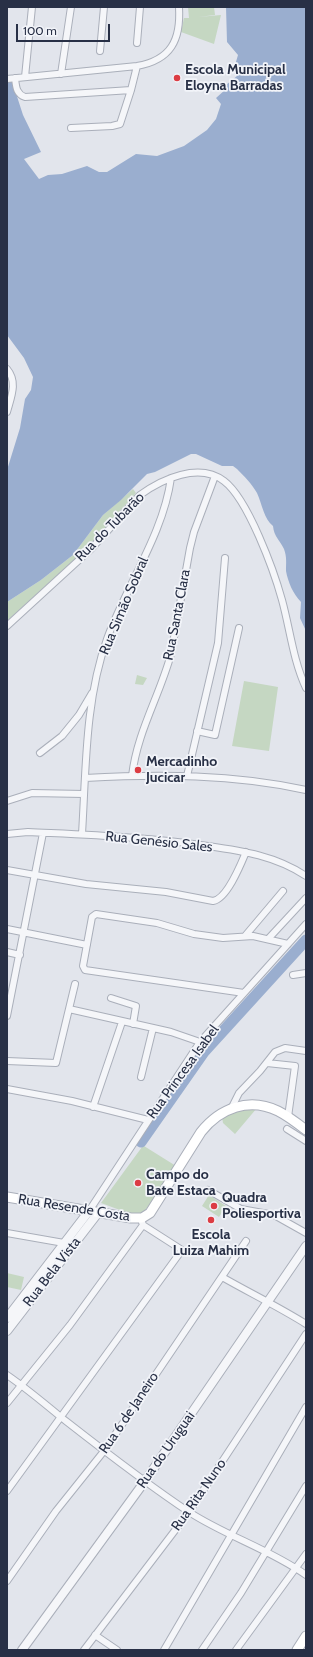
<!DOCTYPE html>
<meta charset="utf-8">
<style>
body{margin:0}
#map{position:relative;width:313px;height:1657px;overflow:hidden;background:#e2e5ec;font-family:Cabin,sans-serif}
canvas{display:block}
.frame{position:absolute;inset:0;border:8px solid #283046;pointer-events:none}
.scale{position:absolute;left:16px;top:24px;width:94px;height:18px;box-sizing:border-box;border:2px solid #283046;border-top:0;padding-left:5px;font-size:12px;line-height:14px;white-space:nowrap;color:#283046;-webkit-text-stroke:3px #f2f4f9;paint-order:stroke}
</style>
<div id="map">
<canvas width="313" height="1657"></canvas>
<div class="frame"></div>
<div class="scale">100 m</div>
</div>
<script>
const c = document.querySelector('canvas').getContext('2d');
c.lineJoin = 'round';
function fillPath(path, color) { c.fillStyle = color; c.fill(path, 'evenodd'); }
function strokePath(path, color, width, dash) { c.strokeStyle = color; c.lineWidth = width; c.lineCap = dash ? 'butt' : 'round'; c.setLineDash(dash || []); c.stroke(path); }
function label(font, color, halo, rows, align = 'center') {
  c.font = font + ' Cabin,sans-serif'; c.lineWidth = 3.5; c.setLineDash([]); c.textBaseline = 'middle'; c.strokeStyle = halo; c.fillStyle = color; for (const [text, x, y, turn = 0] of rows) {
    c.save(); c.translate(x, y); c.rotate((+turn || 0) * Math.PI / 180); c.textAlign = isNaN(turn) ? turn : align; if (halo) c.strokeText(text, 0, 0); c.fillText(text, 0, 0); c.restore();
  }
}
fillPath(new Path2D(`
 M188,7H214L215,15L198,17L221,15L214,44L181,32L184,18H189Z
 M133,489L136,493L88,547L7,621V602L41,580L73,555L103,515Z
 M137,675L147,678L143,685L135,684Z
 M244,681L278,687L269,751L232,746Z
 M240,1108H257L235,1134L223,1123L222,1117Z
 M144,1146L176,1166L142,1215L136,1216L101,1203L142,1147Z
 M209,1195L226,1206L219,1217L202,1206Z
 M7,1273L24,1277L21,1290L7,1287Z`), '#c5d7c2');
fillPath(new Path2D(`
 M226,7H306V631L300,618L301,602C293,594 288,582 286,571C286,563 287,557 284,549C280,540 274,537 273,526C264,519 262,504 257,493C252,484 244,476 237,469L233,466H222L196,454H191L155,472L147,474L121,500L103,515L73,555L41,580L7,602V470L20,428L25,399L31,390L33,377L24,358L7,335V82L12,81L23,115L41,152L24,159L39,179L48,175L62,174L87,166L99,172H107L136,154L157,156L184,146L207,130L216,119L221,104L216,98L226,89V85L237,76L233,72L238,55L227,42Z`), '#9aaecf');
strokePath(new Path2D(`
 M141,1142L204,1052L306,940`), '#9aaecf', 11);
const minor = new Path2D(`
 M137,43L140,7
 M100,51L104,7
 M61,74L71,7
 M25,77L32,7
 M15,78C16,86 16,94 25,97L131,90
 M7,79L137,66C171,60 181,40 179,7
 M71,128L112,126L120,124L131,90L137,66
 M7,369C18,382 11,397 7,412
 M7,626L91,549L140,495C162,479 199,462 224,481C248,499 274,571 282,600C290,629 293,660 306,688
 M197,731L215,735L239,628
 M40,753L62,736L79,715L92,693
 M132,776C137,732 160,695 171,654L190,548L194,532L215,476
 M187,776L218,643L225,558
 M85,778C159,774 233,774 306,790
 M7,801L32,793L84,794
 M7,834L28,832C88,835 148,837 208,846C243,851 276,856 306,876
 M82,834C86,770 85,700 107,639C127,584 163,535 171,478
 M7,870L86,884L166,892L213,901C227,899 241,864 246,852
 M7,929L87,945
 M245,936L283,891
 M269,938L306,898
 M7,952L20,955
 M293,975L306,973
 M244,993L85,970L83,966L92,917L96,914L157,923L194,934L223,938L253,936L288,944
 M111,998L136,1006L133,1024
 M69,1009L171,1032L200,1042
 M7,1016L43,833
 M7,1061L56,1063L75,984
 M267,1063L295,1066L288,1117
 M141,1077L153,1028
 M7,1089L72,1101L148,1120
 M93,1107L122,1022
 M232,1107L239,1093L260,1071L275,1052L285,1048L306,1051
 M287,1129L306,1141
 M208,1190L241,1209L274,1215L306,1233
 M89,1211L200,1042L306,924
 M7,1233L64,1243
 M222,1277C250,1293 279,1307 306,1324
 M7,1375C26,1388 44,1403 62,1418C103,1450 145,1483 189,1512C226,1536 269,1549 306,1575
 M7,1403L70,1325L143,1225L142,1222
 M7,1491L182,1250L143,1225
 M7,1581L56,1511L104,1451L246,1241
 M95,1635L117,1650
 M84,1650L189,1512L306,1334
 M164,1650L306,1407
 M202,1650L241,1593L306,1486
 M236,1650L306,1554`);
const tertiary = new Path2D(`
 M7,1318L89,1211
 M7,1331L98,1213
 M22,1650L145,1481L306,1246`);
const secondary = new Path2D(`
 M7,1197L131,1218H142L150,1213L201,1132C220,1108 249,1097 278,1111C288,1116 297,1123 306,1130
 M297,1650L306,1636`);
strokePath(minor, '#aaafba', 8);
strokePath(tertiary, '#aaafba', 10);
strokePath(secondary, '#aaafba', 11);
strokePath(minor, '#f5f6f9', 6);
strokePath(tertiary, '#f5f6f9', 8);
strokePath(secondary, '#fff', 9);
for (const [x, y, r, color] of [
 [177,78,4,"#dc3c43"],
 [138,770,4,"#dc3c43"],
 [138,1183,4,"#dc3c43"],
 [214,1206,4,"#dc3c43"],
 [211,1220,4,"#dc3c43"]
]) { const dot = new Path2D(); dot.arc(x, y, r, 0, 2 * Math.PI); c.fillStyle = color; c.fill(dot); strokePath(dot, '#f2f4f9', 1.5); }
label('bold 14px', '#283046', '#f2f4f9', [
 ["Escola Municipal",185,70],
 ["Eloyna Barradas",185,86],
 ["Mercadinho",146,762],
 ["Jucicar",146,778],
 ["Campo do",146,1175],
 ["Bate Estaca",146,1191],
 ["Quadra",222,1198],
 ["Poliesportiva",222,1214],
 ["Escola",211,1235,"center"],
 ["Luiza Mahim",211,1251,"center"]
], 'left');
label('14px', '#283046', '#f2f4f9', [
 ["Rua do Tubarão",110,527,-45],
 ["Rua Simão Sobral",124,606,-67],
 ["Rua Santa Clara",177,615,-79],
 ["Rua Genésio Sales",159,842,6],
 ["Rua Princesa Isabel",183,1072,-54],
 ["Rua Resende Costa",74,1208,9],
 ["Rua Bela Vista",52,1272,-52],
 ["Rua 6 de Janeiro",129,1413,-56],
 ["Rua do Uruguai",166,1450,-55],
 ["Rua Rita Nuno",199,1495,-55]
]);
</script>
